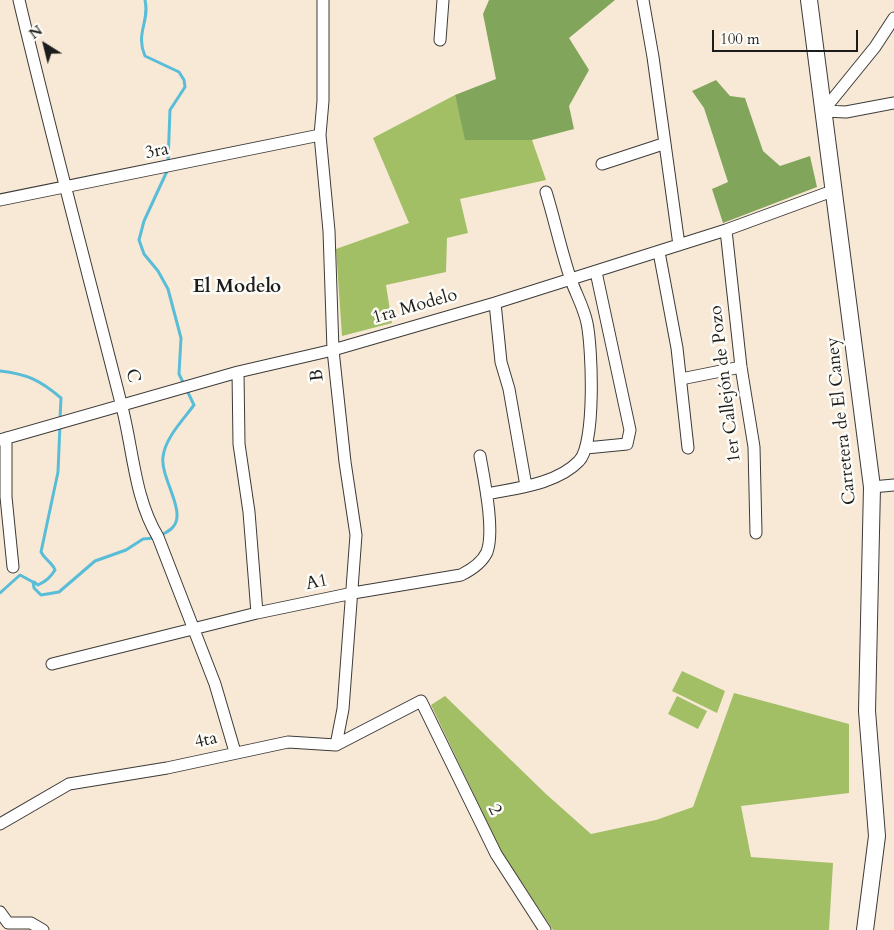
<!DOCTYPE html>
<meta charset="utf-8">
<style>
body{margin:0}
#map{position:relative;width:894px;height:930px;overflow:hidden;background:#f8e9d7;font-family:Cardo,serif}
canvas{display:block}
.north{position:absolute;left:20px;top:20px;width:50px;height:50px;-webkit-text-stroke:4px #fdfcf7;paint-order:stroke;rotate:324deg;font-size:14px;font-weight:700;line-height:20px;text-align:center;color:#1c1c1c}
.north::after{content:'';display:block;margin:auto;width:18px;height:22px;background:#1c1c1c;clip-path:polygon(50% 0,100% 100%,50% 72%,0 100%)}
.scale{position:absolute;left:712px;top:30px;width:146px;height:22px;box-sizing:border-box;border:2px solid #1c1c1c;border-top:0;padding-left:6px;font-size:15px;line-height:18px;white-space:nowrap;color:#1c1c1c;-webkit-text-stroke:4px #fdfcf7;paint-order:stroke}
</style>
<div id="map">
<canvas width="894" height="930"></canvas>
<div class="north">N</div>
<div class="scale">100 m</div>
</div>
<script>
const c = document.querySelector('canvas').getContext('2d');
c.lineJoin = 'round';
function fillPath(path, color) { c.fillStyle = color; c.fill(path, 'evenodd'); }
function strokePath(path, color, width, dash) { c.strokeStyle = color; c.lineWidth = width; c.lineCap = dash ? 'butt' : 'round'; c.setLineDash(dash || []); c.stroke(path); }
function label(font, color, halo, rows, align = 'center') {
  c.font = font + ' Cardo,serif'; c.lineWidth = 5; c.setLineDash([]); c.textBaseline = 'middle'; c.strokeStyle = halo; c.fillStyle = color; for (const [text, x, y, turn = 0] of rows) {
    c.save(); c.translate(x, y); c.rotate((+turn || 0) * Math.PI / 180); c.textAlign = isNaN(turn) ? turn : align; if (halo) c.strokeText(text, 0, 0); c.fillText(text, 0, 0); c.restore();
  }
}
fillPath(new Path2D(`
 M455,95L466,140H532L546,180L460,199L468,233L447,238L446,272L386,285L392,323L342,336L336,249L409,223L373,138Z
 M682,671L725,691L717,713L672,691Z
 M734,693L849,724V793L741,806L751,857L833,863L829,930H553L501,851L431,705L445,696L546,794L591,834L656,820L693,807Z
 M677,696L707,711L698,729L668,714Z`), '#a2bf66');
fillPath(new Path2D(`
 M489,0H615L569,38L589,70L569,106L574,129L532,140H465L455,95L496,79L483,14Z
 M716,80L730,96L745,98L763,151L780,166L810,156L817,187L723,223L712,189L728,182L704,108L692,91Z`), '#81a65b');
strokePath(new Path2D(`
 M145,0C150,22 135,33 145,56L179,72L184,80L185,87L170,110L168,163
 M0,371C27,374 40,380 61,398L60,419
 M160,536C164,533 170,531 173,527C187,512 160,477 163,457C165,438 183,420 194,405L179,374L181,338L168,289L158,271L144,254L139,240L144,221L168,169
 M34,582L38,585C46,581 50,578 55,570C52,562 45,560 41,552L58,472L60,425
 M0,593L20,575L33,582L34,588L41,595L59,592L95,561L126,550L143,539L154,538`), '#5abdd8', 3);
const minor = new Path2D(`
 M19,0C51,135 87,269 121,403C133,447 134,498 158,537L215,684L235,752
 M323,0V101L320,135L329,231L333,350L345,462L356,535L343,709L336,745
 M643,0L653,57L679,245
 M440,40L443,0
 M823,111L875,47L894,18
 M823,111L846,112L894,103
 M602,164L663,144
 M0,200L320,135
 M726,230L741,367L754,447L756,533
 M659,252L677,348L688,448
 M495,303L501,362L509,389L526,486
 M238,372L239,444L249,512L257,613
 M681,379L741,367
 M6,438V497L13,567
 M0,440L238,372L333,350L495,303L726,230L835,190
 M586,448L627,444L630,430L596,272
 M872,487L894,485
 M487,494C517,488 557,484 579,461C596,444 592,347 587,323C584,308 576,294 571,280C561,251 555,221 546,192
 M52,664L257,613L353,593L461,575C471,570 482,563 487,552C495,530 484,479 480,456
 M0,824L69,784L167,768L288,742L336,745L421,701L496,854L545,930
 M0,912L8,923H31L43,930`);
const secondary = new Path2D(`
 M809,0L872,487L867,711L877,836L865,930`);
strokePath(minor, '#3d3b38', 13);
strokePath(secondary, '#3d3b38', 18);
strokePath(minor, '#fff', 11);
strokePath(secondary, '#fff', 16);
label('18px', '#1c1c1c', '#fdfcf7', [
 ["3ra",157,152,-11],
 ["1ra Modelo",415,307,-16],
 ["B",318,375,-96],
 ["C",132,376,75],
 ["1er Callejón de Pozo",726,384,-97],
 ["Carretera de El Caney",842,421,-96],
 ["A1",317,583,-12],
 ["4ta",206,741,-13],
 ["2",494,810,64]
]);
label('bold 19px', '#1c1c1c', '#fdfcf7', [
 ["El Modelo",237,288]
]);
</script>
